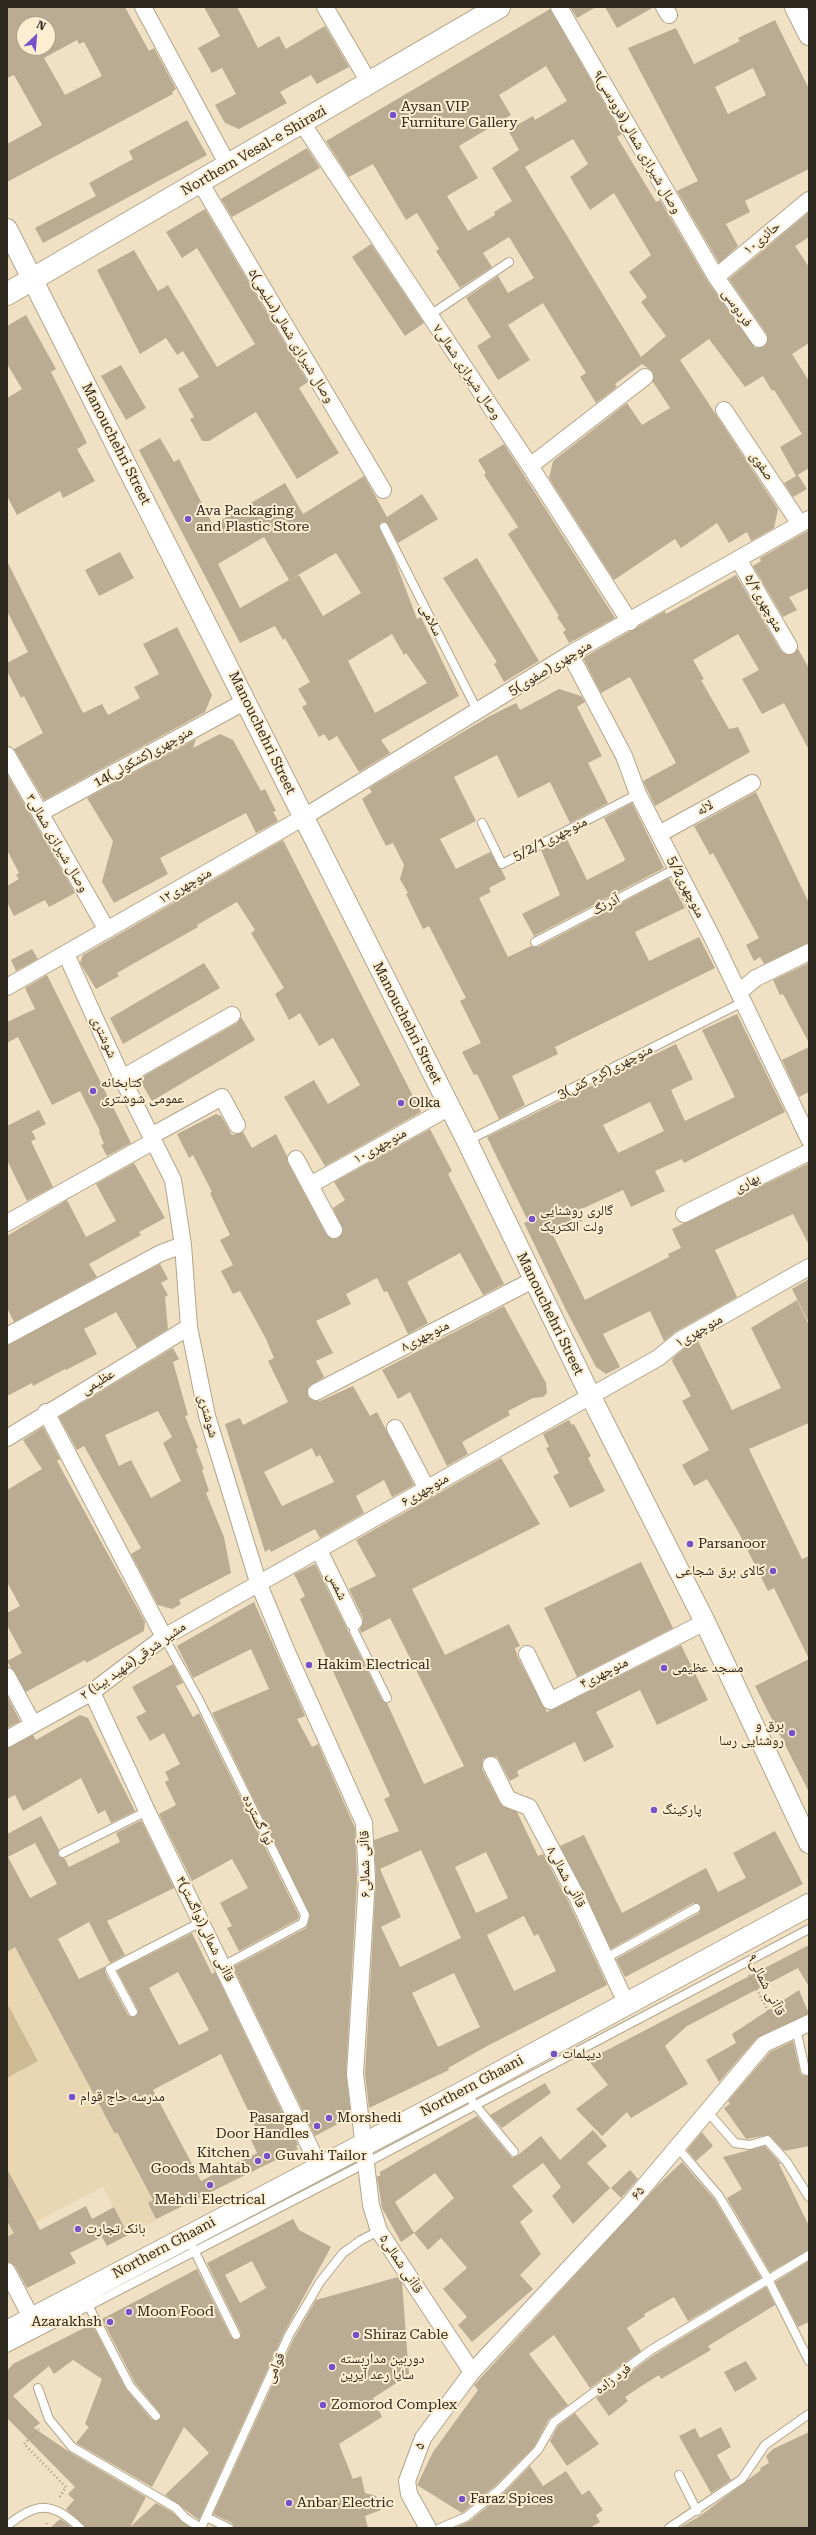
<!DOCTYPE html>
<meta charset="utf-8">
<style>
body{margin:0}
#map{position:relative;width:816px;height:2535px;overflow:hidden;background:#f0e1c5;font-family:"Roboto Serif",serif}
canvas{display:block}
.frame{position:absolute;inset:0;border:8px solid #2e291e;pointer-events:none}
.north{position:absolute;left:16px;top:16px;width:40px;height:40px;box-sizing:border-box;background:#fdeed2;border:1px solid #aa9f8a;border-radius:50%;rotate:26deg;font-size:11px;font-weight:700;line-height:16px;text-align:center;color:#2e291e}
.north::after{content:'';display:block;margin:auto;width:14px;height:18px;background:#7551ca;clip-path:polygon(50% 0,100% 100%,50% 72%,0 100%)}
</style>
<div id="map">
<canvas width="816" height="2535"></canvas>
<div class="frame"></div>
<div class="north">N</div>
</div>
<script>
const c = document.querySelector('canvas').getContext('2d');
c.lineJoin = 'round';
function fillPath(path, color) { c.fillStyle = color; c.fill(path, 'evenodd'); }
function strokePath(path, color, width, dash) { c.strokeStyle = color; c.lineWidth = width; c.lineCap = dash ? 'butt' : 'round'; c.setLineDash(dash || []); c.stroke(path); }
function label(font, color, halo, rows, align = 'center') {
  c.font = font + ' "Roboto Serif","Noto Naskh Arabic",serif'; c.lineWidth = 4; c.setLineDash([]); c.textBaseline = 'middle'; c.strokeStyle = halo; c.fillStyle = color; for (const [text, x, y, turn = 0] of rows) {
    c.save(); c.translate(x, y); c.rotate((+turn || 0) * Math.PI / 180); c.textAlign = isNaN(turn) ? turn : align; if (halo) c.strokeText(text, 0, 0); c.fillText(text, 0, 0); c.restore();
  }
}
fillPath(new Path2D(`
 M7,1856L47,1930L52,1928L93,2005L89,2008L193,2201L128,2235L103,2187L7,2237Z`), '#e9d7b4');
fillPath(new Path2D(`
 M7,2003L38,2061L7,2078Z`), '#ceba92');
fillPath(new Path2D(`
 M7,7H125L149,51L154,48L176,89L172,92L173,94L7,182V144L42,125L14,75L7,78ZM24,24H48V48H24ZM77,40L79,44L84,42L102,76L65,95L44,58Z
 M204,7H237L258,48L279,36L286,49L325,26L349,67L317,84L311,75L280,92L287,103L239,129L225,123L215,105L236,94L222,68L212,73L198,48L220,36Z
 M570,7H596L577,18Z
 M605,7H654L617,28Z
 M550,9L622,134L617,137L656,202L660,200L708,282L755,348L764,347L767,343V334L729,279L809,212V237L795,246L809,267V343L792,354L809,381V468L796,476L780,447L802,434L774,390L772,391L763,376L745,387L709,339L680,360L778,509L774,528L751,541L747,532L729,543L717,523L681,548L675,539L614,580L549,478L553,461L627,403L642,425L670,408L653,382V372L642,364L615,384L617,387L596,403L580,377L586,373L543,303L508,325L530,360L498,380L477,346L491,337L466,298L498,276L508,293L534,278L509,237L483,253L492,267L460,288L436,251L439,249L417,213L406,220L373,164L349,177L326,141ZM546,66L567,101L535,120L533,116L508,130L519,150L492,168L512,201L494,212L495,215L468,231L447,196L478,178L459,146L511,115L499,95ZM573,139L588,164L570,177L590,210L614,193L651,255L629,272L647,297L641,302L666,336L641,357L525,167Z
 M775,20L809,89V169L745,201L750,212L726,224L738,246L719,263L677,191L698,181L628,48L676,28L694,64L740,41L738,38ZM753,68L766,95L728,114L715,87Z
 M187,120L207,155L43,243L35,228L96,196L89,183L133,159L129,151Z
 M307,148L320,168L232,217L221,199Z
 M205,209L308,382L299,388L339,453L297,479L256,412L209,441H202L190,419L194,417L178,389L199,377L183,351L177,355L166,338L140,354L97,270L134,250L158,291L168,285L217,367L255,344L197,248L182,258L166,232Z
 M371,244L424,323L405,336L352,257Z
 M26,315L56,369L51,372L87,443L77,449L95,481L63,498L60,491L17,515L7,496V398L22,389L7,364V326Z
 M121,365L146,408L126,420L101,376Z
 M160,438L174,462L179,459L213,525L285,483L303,514L364,476L387,517L422,494L438,519L398,543L387,523L381,522L379,527L394,558L417,619L421,617L459,696L381,740L390,753L359,772L337,736L329,741L324,734L319,737L302,707L307,704L298,689L310,682L285,638L283,640L275,626L240,643L139,450ZM264,537L289,580L240,608L218,564ZM336,553L361,593L323,616L299,575L291,579ZM392,634L404,655L406,653L427,683L375,713L348,661Z
 M504,444L615,618L569,643L563,632L566,630L557,617L559,616L508,534L518,527L484,475L486,473L478,460Z
 M798,475L807,489L793,497L784,483Z
 M809,530V588L789,597L797,610L783,617L753,566L761,561L760,558Z
 M120,552L134,578L99,596L85,570Z
 M477,558L539,661L504,682L494,664L497,662L443,578Z
 M7,561L83,713L102,704L108,715L140,698L134,687L159,674L143,644L177,627L212,695L205,712L44,800L14,749L43,733L24,696L21,698L7,671V663L28,652L7,611Z
 M736,575L781,651L789,655L798,649L809,668V750L784,703L762,714L742,679L759,670L738,634L693,660L704,679L701,680L729,729L738,727L750,752L655,806L643,781L676,763L630,677L601,693L583,658L665,611L666,614Z
 M559,689L581,696L585,702L577,707L602,756L588,763L608,803L570,823L550,782L518,798L497,755L454,777L476,821L440,839L456,869L490,852L501,869L506,879L489,888L491,892L479,898L508,957L531,946L538,947L669,878L685,908L635,932L649,961L699,937L715,968L555,1047L558,1054L512,1076L525,1105L499,1119L477,1074L474,1075L462,1052L481,1043L460,1001L466,998L429,926L423,929L406,894L408,893L400,879L404,865L393,843L386,846L362,799L372,792L369,788L488,717L516,703L520,710Z
 M220,734L233,740L261,791L265,789L276,811L273,812L278,821L256,833L246,813L160,858L168,874L114,903L102,882L113,841L87,798L196,739L193,748Z
 M7,774L75,893L49,907L45,900L14,916L7,902V886L19,879L16,875L19,873L7,850Z
 M756,792L809,903V943L764,964L760,957L754,961L746,945L759,938L713,853L710,855L694,826Z
 M632,803L664,868L534,936L522,914L560,895L541,850L566,837L587,880L624,861L625,859L604,818Z
 M283,840L421,1112L325,1166L284,1097L314,1080L328,1104L360,1085L333,1038L319,1046L300,1013L289,1020L275,994L284,988L251,933L255,930L237,902L197,925L198,927L117,973L119,976L96,989L80,963L83,955Z
 M32,949L38,959L16,971L11,960Z
 M204,963L220,988L123,1044L110,1018Z
 M809,963V1043L783,994L780,995L773,980Z
 M47,975L131,1143L107,1156L101,1145L104,1144L99,1132L100,1131L80,1091L52,1105L18,1037L7,1043V1022L35,1009L25,988Z
 M737,1014L785,1112L684,1163L682,1159L655,1171L665,1191L631,1207L623,1190L577,1211L582,1221L553,1235L585,1300L669,1257L668,1254L681,1248L672,1229L809,1163V1245L793,1214L715,1250L737,1297L675,1332L664,1341L650,1311L603,1334L620,1367L606,1374L596,1367L565,1308L524,1223L528,1221L487,1137L676,1044L693,1079L671,1090L685,1121L735,1097L702,1030ZM650,1102L664,1131L618,1153L603,1125Z
 M241,1017L255,1040L152,1101L139,1079L237,1023Z
 M809,1047V1092L799,1097L782,1060Z
 M39,1110L46,1124L32,1131L36,1139L31,1141L53,1187L27,1201L7,1160V1126Z
 M216,1114L221,1116L232,1135L243,1132L252,1148L276,1134L287,1156L288,1163L326,1234L333,1239L339,1238L343,1230L333,1208L345,1200L334,1182L430,1129L452,1171L448,1174L504,1284L483,1295L460,1253L407,1282L428,1323L408,1334L387,1291L384,1292L377,1278L346,1294L351,1304L316,1321L333,1353L316,1361L324,1377L308,1387V1397L315,1401H320L353,1386L370,1416L377,1412L414,1485L392,1497L384,1480L356,1496L364,1513L320,1538L315,1529L271,1552L270,1549L265,1552L225,1424L240,1418L243,1425L288,1402L268,1361L274,1358L266,1339L240,1291L233,1294L221,1271L233,1265L220,1240L230,1235L210,1193L212,1192L193,1155L189,1158L177,1134ZM312,1448L316,1457L320,1455L334,1482L282,1506L264,1472Z
 M134,1163L165,1218L139,1232L141,1235L89,1264L97,1277L14,1322L7,1308V1236L67,1200L86,1237L116,1221L96,1184Z
 M160,1264L168,1279L161,1283L168,1295L165,1297L168,1329L137,1348L116,1312L84,1329L97,1354L66,1370L65,1369L33,1386L32,1383L7,1396V1345Z
 M809,1279V1323L792,1289Z
 M797,1300L809,1325V1423L749,1449L802,1559L809,1556V1659L774,1588L768,1591L739,1533L707,1479L694,1486L682,1465L709,1450L682,1401L691,1396L672,1361L673,1358L685,1348L698,1341L732,1410L781,1388L751,1328Z
 M504,1306L546,1383L547,1393L543,1397L533,1398L508,1411L510,1415L462,1442L468,1454L447,1466L410,1392L398,1399L382,1370Z
 M173,1348L179,1359L173,1362L188,1415L185,1416L198,1448L196,1449L204,1469L202,1470L209,1491L206,1493L224,1537L231,1573L179,1600L181,1604L172,1609L158,1605L131,1554L141,1548L84,1446L77,1450L59,1417ZM158,1411L172,1437L163,1443L181,1481L151,1498L131,1460L119,1466L105,1435Z
 M569,1420L572,1425L574,1424L591,1456L588,1458L605,1491L570,1508L553,1476L559,1473L546,1448L549,1447L543,1434Z
 M43,1427L60,1459L57,1461L145,1622L144,1631L86,1663L85,1660L26,1692L7,1661L22,1653L7,1625V1613L20,1606L7,1582V1490L42,1469L23,1440Z
 M501,1458L540,1524L412,1589L445,1655L509,1624L520,1646L515,1648L518,1658L547,1712L681,1645L708,1700L657,1725L640,1690L596,1712L614,1747L584,1762L575,1742L517,1771L519,1776L510,1781L497,1757L491,1756L483,1759L482,1769L500,1803L517,1812L538,1856L543,1854L568,1901L607,1985L489,2045L448,2068L449,2070L369,2108L365,2074L376,1880L374,1840L399,1831L384,1799L390,1796L300,1599L305,1596L294,1574L315,1564L382,1700L387,1703L424,1784L464,1766L390,1618L361,1633L360,1629L363,1623V1618L349,1589L376,1576L356,1540ZM421,1850L461,1938L400,1967L381,1927L401,1917L380,1869ZM486,1852L508,1898L476,1913L455,1867ZM524,1916L534,1936L538,1934L556,1971L514,1991L487,1935ZM454,1973L480,2027L438,2047L412,1993Z
 M641,1562L673,1628L577,1677L544,1608Z
 M254,1602L305,1716L297,1719L312,1747L318,1744L355,1828L357,1879L346,2073L351,2117L315,2136L233,1967L306,1928L310,1916L212,1713L269,1689L251,1649L193,1678L177,1646Z
 M809,1659V1792L755,1686Z
 M173,1664L183,1683L176,1686L193,1717L199,1713L299,1916L298,1919L239,1951L227,1928L232,1926L220,1903L248,1888L232,1859L192,1881L159,1814L176,1805L165,1782L169,1780L165,1772L180,1764L164,1733L150,1741L136,1717L146,1712L132,1687Z
 M7,1696L20,1721L7,1728Z
 M80,1715L88,1718L135,1811L111,1823L105,1810L98,1814L81,1778L23,1811L15,1795L7,1799V1748L33,1735L36,1740Z
 M41,1816L59,1850L58,1856L65,1859L69,1867L120,1842L116,1833L140,1821L142,1822L174,1888L107,1921L125,1955L110,1963L89,1922L58,1939L79,1979L106,1966L105,1972L128,2015L133,2017L137,2015L138,2010L117,1971L192,1933L212,1974L215,1972L298,2145L296,2146L298,2149L156,2219L148,2203L153,2200L117,2132L115,2134L15,1947L7,1952V1834ZM35,1843L57,1884L30,1898L8,1857ZM178,1972L209,2030L179,2045L149,1988ZM221,2054L255,2125L253,2126L258,2136L251,2140L257,2153L201,2181L153,2090Z
 M775,1831L803,1884L625,1977L616,1959L699,1913L701,1906L693,1903L611,1949L560,1846L584,1835L622,1913L706,1868L718,1892L746,1878L733,1853Z
 M809,1945V1987L798,1968L687,2026L665,2046L688,2084L631,2118L627,2112L602,2136L576,2109L608,2085L588,2060Z
 M799,1990L809,2014L757,2038L719,2082L706,2060L736,2043L732,2034Z
 M793,2041L800,2072L802,2075L809,2076V2146L784,2151L769,2135L746,2139L724,2108L730,2104L728,2101L770,2052Z
 M545,2083L551,2093L502,2128L490,2115Z
 M477,2116L512,2158L517,2156L541,2136L560,2160L593,2130L607,2146L587,2163L610,2188L573,2224L552,2196L561,2187L543,2163L512,2186L533,2211L520,2222L541,2254L520,2275L533,2289L472,2342L458,2325L467,2317L443,2289L467,2268L441,2238L428,2250L414,2233L401,2242L382,2208L377,2176H380V2172ZM435,2173L454,2198L414,2233L395,2202Z
 M702,2132L713,2146L696,2161L687,2150Z
 M765,2146L781,2164H779L809,2226V2250L770,2272L727,2198L742,2189L723,2157Z
 M682,2162L715,2200L761,2278L688,2321L674,2297L644,2314L645,2316L627,2328L641,2351L590,2388L554,2335L529,2354L568,2405L549,2419L534,2447L496,2485L462,2513L417,2485L433,2452L478,2390L474,2385L476,2383L658,2185Z
 M7,2169L40,2230L86,2206L92,2219L114,2207L128,2235L107,2246L102,2237L70,2253L76,2263L27,2288L15,2266L7,2262V2237L14,2233L7,2221Z
 M630,2170L638,2179L621,2198L611,2188Z
 M293,2219L299,2230L331,2247L284,2333L199,2520L165,2495L209,2453L184,2427L152,2487L76,2443L89,2427L85,2424L102,2379L73,2360L54,2374L49,2366L13,2396L40,2423L34,2428L68,2451L146,2497L130,2527L156,2503L172,2512L191,2528H85L66,2509L74,2500L68,2494L75,2487L7,2418V2371L13,2364L92,2324L126,2389L152,2420H159L160,2413L135,2383L102,2319L197,2269L231,2337L239,2340L241,2333L207,2263ZM252,2261L266,2288L240,2303L225,2275Z
 M809,2261V2322L798,2327L775,2282Z
 M398,2277L402,2282L409,2375L373,2398L382,2417L339,2444L353,2479L361,2476L365,2493L376,2496L381,2510L365,2516L368,2528H234L232,2523L213,2514L294,2338L316,2300Z
 M766,2287L775,2305L708,2346L711,2350L661,2379L659,2375L640,2387L625,2397L628,2401L609,2416L596,2398L654,2355Z
 M746,2361L757,2379L735,2392L724,2372Z
 M575,2413L599,2444L567,2466L550,2441L558,2426Z
 M721,2427L731,2447L717,2455L731,2480L711,2493L679,2436L695,2428L700,2438Z
 M809,2432V2528H679L700,2516L761,2470L760,2468L769,2463L766,2456L773,2449Z
 M530,2466L543,2486L566,2471L582,2495L589,2490L603,2510L596,2515L600,2522L590,2528H454L470,2521L504,2493Z
 M60,2519L67,2523L72,2528H50Z`), '#baac92');
const service = new Path2D(`
 M430,315L509,262
 M384,527L478,712
 M482,823L502,864L638,794
 M535,942L677,868
 M467,1141L743,1002
 M354,1622V1631L387,1698
 M164,1637L200,1702L305,1915L303,1923L223,1966
 M63,1853L147,1811
 M606,1958L696,1908
 M133,2012L110,1969L201,1922
 M796,2028L805,2070L809,2071
 M472,2101L514,2152
 M707,2111L735,2143L750,2145L767,2140L786,2161L809,2197
 M678,2148L719,2196L768,2279L809,2361
 M193,2248L236,2335
 M86,2301L130,2386L156,2416
 M7,2348L366,2163L809,1929
 M38,2388L49,2419L72,2447L176,2508L185,2518L201,2528L289,2335L320,2282L343,2253L361,2240L379,2231
 M679,2475L697,2511
 M206,2517L229,2528
 M7,2526C36,2502 53,2501 80,2528
 M440,2528L466,2517L500,2489L538,2450L554,2422L651,2350L809,2255
 M669,2528L742,2479L765,2445L809,2414`);
const minor = new Path2D(`
 M143,7L228,165
 M325,7L370,84
 M559,7L716,277L759,339
 M664,7L669,15
 M302,123L530,466L630,622
 M200,182L383,490
 M716,277L809,200
 M724,410L800,524
 M530,466L645,377
 M738,559L789,646
 M570,654L624,756L638,794L712,937L809,1139
 M7,755L107,930
 M40,813L246,701
 M659,834L752,783
 M66,954L122,1078L173,1180L183,1245L189,1327L207,1416L258,1582L287,1652L364,1823L367,1879L355,2074L371,2205L379,2231L472,2372
 M7,987L304,817L570,654L809,519
 M739,992L756,978L809,952
 M122,1078L232,1015
 M151,1136L222,1097L237,1125
 M296,1159L334,1230
 M310,1185L450,1107
 M684,1214L809,1152
 M7,1223L154,1141
 M7,1336L161,1253L183,1245
 M316,1392L533,1280
 M46,1412L164,1637
 M395,1428L427,1489
 M7,1438L189,1327
 M319,1550L354,1622
 M527,1654L550,1701L705,1622
 M7,1676L33,1724
 M92,1692L147,1811L319,2166
 M7,1739L92,1692L164,1637L658,1358L680,1340L809,1267
 M491,1765L508,1799L529,1807L577,1897L626,2003
 M7,2271L32,2319
 M428,2528L409,2494L407,2481L423,2438L472,2372L630,2203L764,2044L809,2023`);
const tertiary = new Path2D(`
 M795,7L809,35
 M7,229L467,1141L590,1395L705,1622L809,1843`);
const secondary = new Path2D(`
 M7,294L499,7
 M7,2332L464,2092L809,1905`);
strokePath(service, '#b3a58a', 10);
strokePath(minor, '#b3a58a', 18);
strokePath(tertiary, '#b3a58a', 22);
strokePath(secondary, '#b3a58a', 24);
strokePath(new Path2D(`
 M749,1975L773,2020
 M39,2429L24,2444L66,2487L59,2498
 M45,2528L47,2522`), '#a09681', 2.5, [1, 3]);
strokePath(service, '#fff', 8);
strokePath(minor, '#fff', 16);
strokePath(tertiary, '#fff', 20);
strokePath(secondary, '#fff', 22);
for (const [x, y, r, color] of [
 [393,115,4,"#7551ca"],
 [188,519,4,"#7551ca"],
 [93,1091,4,"#7551ca"],
 [401,1103,4,"#7551ca"],
 [532,1219,4,"#7551ca"],
 [690,1544,4,"#7551ca"],
 [773,1571,4,"#7551ca"],
 [309,1665,4,"#7551ca"],
 [664,1668,4,"#7551ca"],
 [792,1733,4,"#7551ca"],
 [654,1810,4,"#7551ca"],
 [554,2054,4,"#7551ca"],
 [72,2097,4,"#7551ca"],
 [329,2118,4,"#7551ca"],
 [317,2126,4,"#7551ca"],
 [267,2156,4,"#7551ca"],
 [258,2161,4,"#7551ca"],
 [210,2185,4,"#7551ca"],
 [78,2229,4,"#7551ca"],
 [129,2312,4,"#7551ca"],
 [110,2322,4,"#7551ca"],
 [356,2335,4,"#7551ca"],
 [332,2367,4,"#7551ca"],
 [323,2405,4,"#7551ca"],
 [462,2499,4,"#7551ca"],
 [289,2503,4,"#7551ca"]
]) { const dot = new Path2D(); dot.arc(x, y, r, 0, 2 * Math.PI); c.fillStyle = color; c.fill(dot); strokePath(dot, '#fdeed2', 1.5); }
label('14px', '#2e291e', '#fdeed2', [
 ["Aysan VIP",401,107],
 ["Furniture Gallery",401,123],
 ["Ava Packaging",196,511],
 ["and Plastic Store",196,527],
 ["کتابخانه",101,1083],
 ["عمومی شوشتری",101,1099],
 ["Olka",409,1103],
 ["گالری روشنایی",540,1211],
 ["ولت الکتریک",540,1227],
 ["Parsanoor",698,1544],
 ["کالای برق شجاعی",765,1571,"right"],
 ["Hakim Electrical",317,1665],
 ["مسجد عظیمی",672,1668],
 ["برق و",784,1725,"right"],
 ["روشنایی رسا",784,1741,"right"],
 ["پارکینگ",662,1810],
 ["دیپلمات",562,2054],
 ["مدرسه حاج قوام",80,2097],
 ["Pasargad",309,2118,"right"],
 ["Door Handles",309,2134,"right"],
 ["Morshedi",337,2118],
 ["Kitchen",250,2153,"right"],
 ["Goods Mahtab",250,2169,"right"],
 ["Guvahi Tailor",275,2156],
 ["Mehdi Electrical",210,2200,"center"],
 ["بانک تجارت",86,2229],
 ["Moon Food",137,2312],
 ["Azarakhsh",102,2322,"right"],
 ["Shiraz Cable",364,2335],
 ["دوربین مداربسته",340,2359],
 ["سایا رعد آیرین",340,2375],
 ["Zomorod Complex",331,2405],
 ["Faraz Spices",470,2499],
 ["Anbar Electric",297,2503]
], 'left');
label('14px', '#2e291e', '#fdeed2', [
 ["۹وصال شیرازی شمالی(فرودسی)",637,142,60],
 ["Northern Vesal-e Shirazi",254,151,-30],
 ["حائری۱۰",762,238,-40],
 ["فردوسی",737,308,56],
 ["۵وصال شیرازی شمالی(سلیمی)",291,336,59],
 ["وصال شیرازی شمالی۷",467,372,56],
 ["Manouchehri Street",116,444,63],
 ["صفوی",762,466,56],
 ["منوچهری۵/۴",764,603,60],
 ["سلامی",431,620,63],
 ["5منوچهری(صفوی)",550,668,-31],
 ["Manouchehri Street",262,733,64],
 ["14منوچهری(کشکولی)",143,757,-29],
 ["لاله",705,808,-29],
 ["5/2/1منوچهری",550,839,-27],
 ["وصال شیرازی شمالی۳",57,843,60],
 ["منوچهری۱۲",185,886,-30],
 ["5/2منوچهری",686,887,63],
 ["آذرنگ",606,905,-28],
 ["Manouchehri Street",407,1023,63],
 ["شوشتری",104,1037,66],
 ["3منوچهری(کرم کش)",605,1072,-27],
 ["منوچهری۱۰",380,1146,-29],
 ["بهاری",747,1183,-27],
 ["Manouchehri Street",550,1314,64],
 ["منوچهری۱",699,1331,-30],
 ["منوچهری۸",425,1336,-27],
 ["عظیمی",98,1382,-31],
 ["شوشتری",208,1416,75],
 ["منوچهری۶",425,1490,-30],
 ["شمس",337,1586,64],
 ["۲ مشیر شرقی(شهید بینا)",133,1661,-35],
 ["منوچهری۴",604,1673,-27],
 ["نوا گسترده",258,1820,64],
 ["قاآنی شمالی۶",365,1864,-91],
 ["قاآنی شمالی۸",566,1877,62],
 ["۴قاآنی شمالی(نواگستر)",205,1929,64],
 ["۹قاآنی شمالی",766,1985,63],
 ["Northern Ghaani",472,2086,-28],
 ["۶۵",638,2193,-49],
 ["Northern Ghaani",164,2248,-28],
 ["قاآنی شمالی۵",401,2264,57],
 ["قوامی",275,2368,-67],
 ["فرد زاده",613,2379,-37],
 ["۵",420,2446,-65]
]);
</script>
